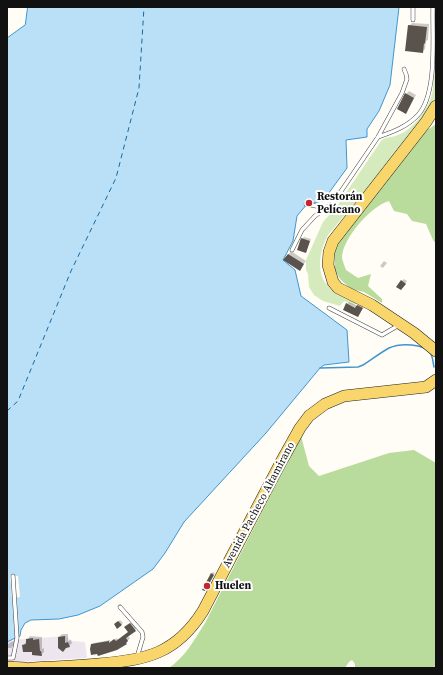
<!DOCTYPE html>
<meta charset="utf-8">
<style>
body{margin:0}
#map{position:relative;width:443px;height:675px;overflow:hidden;background:#fffdf5;font-family:"Source Serif 4",serif}
canvas{display:block}
.frame{position:absolute;inset:0;border:8px solid #111;pointer-events:none}
</style>
<div id="map">
<canvas width="443" height="675"></canvas>
<div class="frame"></div>
</div>
<script>
const c = document.querySelector('canvas').getContext('2d');
c.lineJoin = 'round';
function fillPath(path, color) { c.fillStyle = color; c.fill(path, 'evenodd'); }
function strokePath(path, color, width, dash) { c.strokeStyle = color; c.lineWidth = width; c.lineCap = dash ? 'butt' : 'round'; c.setLineDash(dash || []); c.stroke(path); }
function label(font, color, halo, rows, align = 'center') {
  c.font = font + ' "Source Serif 4",serif'; c.lineWidth = 4; c.setLineDash([]); c.textBaseline = 'middle'; c.strokeStyle = halo; c.fillStyle = color; for (const [text, x, y, turn = 0] of rows) {
    c.save(); c.translate(x, y); c.rotate((+turn || 0) * Math.PI / 180); c.textAlign = isNaN(turn) ? turn : align; if (halo) c.strokeText(text, 0, 0); c.fillText(text, 0, 0); c.restore();
  }
}
fillPath(new Path2D(`
 M66,636L72,641L85,642L87,658L19,662L7,661V643L11,640Z`), '#eee6ef');
fillPath(new Path2D(`
 M436,64V99L429,113L328,235C320,250 315,272 328,286C335,293 347,298 356,302L355,306L344,301L340,306L323,301L314,295L309,287L308,274L306,270V260L323,222L337,206L381,141C385,136 392,138 398,135C404,133 409,129 414,124C422,116 432,101 433,89C434,81 432,71 436,64Z`), '#d5ebbd');
fillPath(new Path2D(`
 M436,124V244L433,240L426,224L412,221L407,214L394,211L389,201C371,206 342,239 342,258C343,262 345,267 346,270L358,278L371,274L368,286L382,299V303L364,292L351,289L340,279L335,270V246L354,217L426,131Z
 M301,436L309,466L319,476L389,453L414,450L436,463V668H355V664L352,660L349,662L345,668H169C185,657 195,639 205,623Z`), '#b9dc9c');
const water = new Path2D(`
 M28,7H399L390,85L379,111L367,129V137L346,140L347,168L323,201L307,204L297,216L293,241L283,260L295,270L301,296L347,330L349,362L324,365L320,368L266,433L184,522L165,553L153,569L100,606L78,615L59,619L31,620L25,623L21,630L20,636L17,638L13,639L7,642V38L25,25Z`);
fillPath(water, '#b9e0f7');
strokePath(water, '#3f96cf', 1);
fillPath(new Path2D(`
 M10,576H18L20,597L12,598Z`), '#fffdf5');
fillPath(new Path2D(`
 M412,23L429,24L428,40L426,41L425,49L422,52L409,26Z
 M409,91L416,95L406,112V94Z
 M304,237L311,239L306,252L302,239Z
 M291,251L306,261L300,269L285,260Z
 M384,261L387,263L383,268L380,266Z
 M404,279L407,281L403,287L402,281Z
 M349,302L357,306L359,304L364,306L358,316L347,304Z
 M213,572L215,573L205,590L211,574Z
 M120,620L123,623L117,628L115,624Z
 M132,622L137,628L128,636L130,638L126,643L116,649L92,645L94,643L110,640L111,642L117,638L118,640L129,632L127,625Z
 M62,634H68V641L71,640L72,643L69,646L66,647L59,637Z
 M30,636L42,637V649L44,648V652L41,655L23,646Z
 M14,641V645L11,648H7V645L11,642Z`), '#0003');
strokePath(new Path2D(`
 M320,368L358,367L363,365C371,360 380,353 389,348C400,343 424,343 431,354C433,358 433,363 434,367`), '#3f96cf', 1.5);
strokePath(new Path2D(`
 M7,411L18,401L71,271L116,178L139,88L144,7`), '#1768a6', 1, [5, 4]);
fillPath(new Path2D(`
 M408,25L427,27L425,44L424,43L423,53L405,51Z
 M405,93L414,98L406,114L397,109Z
 M301,238L310,241L306,253L297,250Z
 M288,254L304,264L300,271L283,260Z
 M401,280L406,284L401,290L396,287Z
 M346,303L355,308L357,305L363,308L358,317L343,310Z
 M211,573L214,575L205,591L202,590Z
 M118,621L122,625L117,629L114,624Z
 M130,623L136,631L126,638L128,641L126,643L127,644L117,650L98,656L97,654L91,655L90,649L91,644L109,641V643L114,639L116,641L128,632L124,627Z
 M65,636V643L68,642L70,647L66,648L63,652L58,648V637Z
 M33,638V640L39,639L40,651H41L42,656L32,655V652H23L22,645L26,644V639Z`), '#5a524d');
const lane = new Path2D(`
 M413,7V20
 M378,137C392,132 407,127 418,115C438,93 432,36 433,7
 M306,204L326,208
 M292,250L302,230L315,216L333,203L378,137L402,93L407,79L406,74L404,69
 M329,308L382,335L399,325
 M120,607L142,632L143,637L137,657
 M7,658H13L17,638L13,576`);
const primary = new Path2D(`
 M436,106L426,122L333,241L329,252L328,265L333,282L338,288L372,305L414,333L436,351
 M7,667L25,668
 M31,668C53,667 76,666 98,664C146,660 176,654 203,611L281,462L300,428L309,416L325,404L344,396L426,387L436,380`);
strokePath(lane, '#444', 4.5);
strokePath(primary, '#222', 12);
strokePath(lane, '#fff', 3.5);
strokePath(primary, '#f9d66b', 11);
for (const [x, y, r, color] of [
 [309,203,4,"#c4262e"],
 [207,586,4,"#c4262e"]
]) { const dot = new Path2D(); dot.arc(x, y, r, 0, 2 * Math.PI); c.fillStyle = color; c.fill(dot); strokePath(dot, '#fff', 1.5); }
label('bold 11px', '#111', '#fff', [
 ["Restorán",317,197],
 ["Pelícano",317,210],
 ["Huelen",215,586]
], 'left');
label('11px', '#111', '#fff', [
 ["Avenida Pacheco Altamirano",259,505,-62]
]);
</script>
